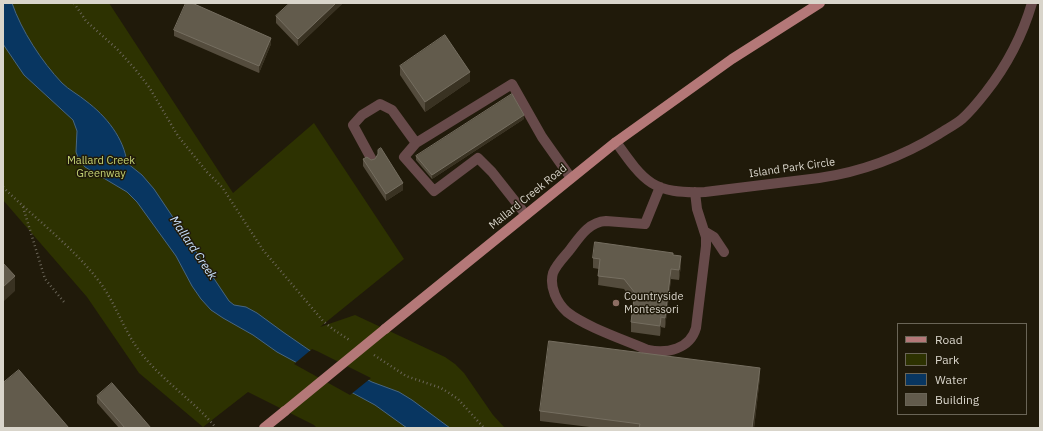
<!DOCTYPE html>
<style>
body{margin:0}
#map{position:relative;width:1043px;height:431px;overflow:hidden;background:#201a0a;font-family:"IBM Plex Sans",sans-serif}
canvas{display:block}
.frame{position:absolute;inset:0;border:4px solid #d9d5cb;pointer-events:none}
.legend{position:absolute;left:897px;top:323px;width:130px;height:92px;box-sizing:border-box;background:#201a0a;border:1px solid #6a6557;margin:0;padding:5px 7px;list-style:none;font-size:12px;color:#d9d5cb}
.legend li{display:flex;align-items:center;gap:8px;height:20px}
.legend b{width:20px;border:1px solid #6a6557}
</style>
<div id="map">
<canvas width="1043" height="431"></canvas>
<div class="frame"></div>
<ul class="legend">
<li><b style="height:5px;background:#b47878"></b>Road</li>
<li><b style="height:11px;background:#2d3201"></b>Park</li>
<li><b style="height:11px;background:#083661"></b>Water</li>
<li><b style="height:11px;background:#625b4c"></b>Building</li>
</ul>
</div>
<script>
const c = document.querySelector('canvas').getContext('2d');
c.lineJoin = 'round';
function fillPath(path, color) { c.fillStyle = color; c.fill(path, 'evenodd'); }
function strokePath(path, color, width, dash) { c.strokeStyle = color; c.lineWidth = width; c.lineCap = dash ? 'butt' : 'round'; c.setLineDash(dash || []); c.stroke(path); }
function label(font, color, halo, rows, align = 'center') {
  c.font = font + ' "IBM Plex Sans",sans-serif'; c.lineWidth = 3; c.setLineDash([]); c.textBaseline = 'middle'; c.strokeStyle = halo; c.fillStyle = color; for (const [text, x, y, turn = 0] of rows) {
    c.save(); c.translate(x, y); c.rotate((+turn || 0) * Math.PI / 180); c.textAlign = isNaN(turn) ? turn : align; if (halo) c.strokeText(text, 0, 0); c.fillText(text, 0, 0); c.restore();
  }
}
fillPath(new Path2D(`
 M3,3H109L233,193L314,123L404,259L320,327L355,315L445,357L455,364L464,373L493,415L505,428H317L314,425L248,392L203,427L139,373L87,297L3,200Z`), '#2d3201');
const water = new Path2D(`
 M3,3H12C21,30 42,62 62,83C69,90 79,95 86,101C106,116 124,138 127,163L142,175L154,189L229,301L234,305L246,307L257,313L283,332L309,350L372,382L399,392L412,400L450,428H407L375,405L277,352L253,335L223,318L211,310L201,299L192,286L176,256L137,202L127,192L85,167L79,160L76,152L77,131L73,120L24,75L3,44Z`);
fillPath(water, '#083661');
strokePath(water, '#476681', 1);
fillPath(new Path2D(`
 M312,349L319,352L371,378L350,395L294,364Z`), '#201a0a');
strokePath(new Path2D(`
 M74,3L86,21L117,49L135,69L149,87L178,136L207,172L222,187L263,250L323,321L334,330L351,341
 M3,187C34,218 71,245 98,280C117,304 124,334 145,358C167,384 195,402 216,428
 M23,207L45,279L64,302
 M374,355L406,376L441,388L449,393L458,399L484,428`), '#6a6558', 2.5, [1, 3]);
strokePath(new Path2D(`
 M616,142C645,183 653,194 705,192L819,178C861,172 903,156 939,134C946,129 955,125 962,119C971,111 979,101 986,92C1008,64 1022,37 1032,3
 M416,143L404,157L434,191L478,158L492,172L526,215
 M372,160L353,125L362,115L380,104L392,110L416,143L512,84L542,137L571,178
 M660,187L645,224L606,221C588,222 579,238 569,251C563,258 556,265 553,273C549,287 557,303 567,312C586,327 625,340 648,350C667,354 690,349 696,328L706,246V237L697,209L695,192
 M704,231L714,237L724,252`), '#674a4a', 10);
strokePath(new Path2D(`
 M385,329L616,142L732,59L820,3
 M264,428L285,411`), '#b47878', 10);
strokePath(new Path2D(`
 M285,411L385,329`), '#b47878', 10);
fillPath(new Path2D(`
 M343,3L298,46L276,23V16Z
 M174,30L271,44L259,73L174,36Z
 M400,66L470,81L425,112L400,75Z
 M524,119L432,179L416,160V156Z
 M378,150L403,190L386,201L363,166V159L371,160L375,159L378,155Z
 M673,255L681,265L679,280L671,279L665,328L661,327L660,336L631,332V322L633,301L624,289L598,285L599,269L593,268V258Z
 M760,377L754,428H598L540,421V411Z
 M97,396L151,428H119L97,403Z`), '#544c3d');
fillPath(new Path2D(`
 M336,3H343L298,46V39Z
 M271,38V44L259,73V66Z
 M470,72V81L425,112V102Z
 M524,115V119L432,179V175Z
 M403,183V190L386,201V194Z
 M681,256V265L679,280V270Z
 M671,269V279L665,328V318Z
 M15,276V291L3,302V287Z
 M661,317V327L660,336V326Z
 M760,368V377L754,428H752Z`), '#393222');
const building = new Path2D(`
 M186,3H192L271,38L259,66L174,30Z
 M290,3H336L298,39L276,16Z
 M445,35L470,72L425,102L400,66Z
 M512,94L524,115L432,175L416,156Z
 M381,148L403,183L386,194L363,159L367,157L371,160L375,159L378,154V150Z
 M595,242L673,253V255L681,256L679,270L671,269L665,318L661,317L660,326L631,322L635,293L624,279L598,276L600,259L593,258Z
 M3,263L15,276L3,287Z
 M549,341L760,368L752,428H639L640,424L540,411Z
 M19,370L69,428H3V383Z
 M112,383L151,428H125L97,396Z`);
fillPath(building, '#625b4c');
strokePath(building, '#756e60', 1);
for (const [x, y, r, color] of [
 [616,303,4,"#8d6e63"]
]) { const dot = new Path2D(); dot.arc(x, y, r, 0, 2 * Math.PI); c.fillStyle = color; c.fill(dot); strokePath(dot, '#201a0a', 1.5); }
label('11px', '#c3d274', '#201a0a', [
 ["Mallard Creek",101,161],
 ["Greenway",101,174]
]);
label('11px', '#d9d5cb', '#201a0a', [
 ["Island Park Circle",792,168,-8],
 ["Mallard Creek Road",528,197,-39]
]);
label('11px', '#d9d5cb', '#201a0a', [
 ["Countryside",624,297],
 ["Montessori",624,310]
], 'left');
label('italic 12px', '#c9e2ff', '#201a0a', [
 ["Mallard Creek",193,248,56]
]);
</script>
